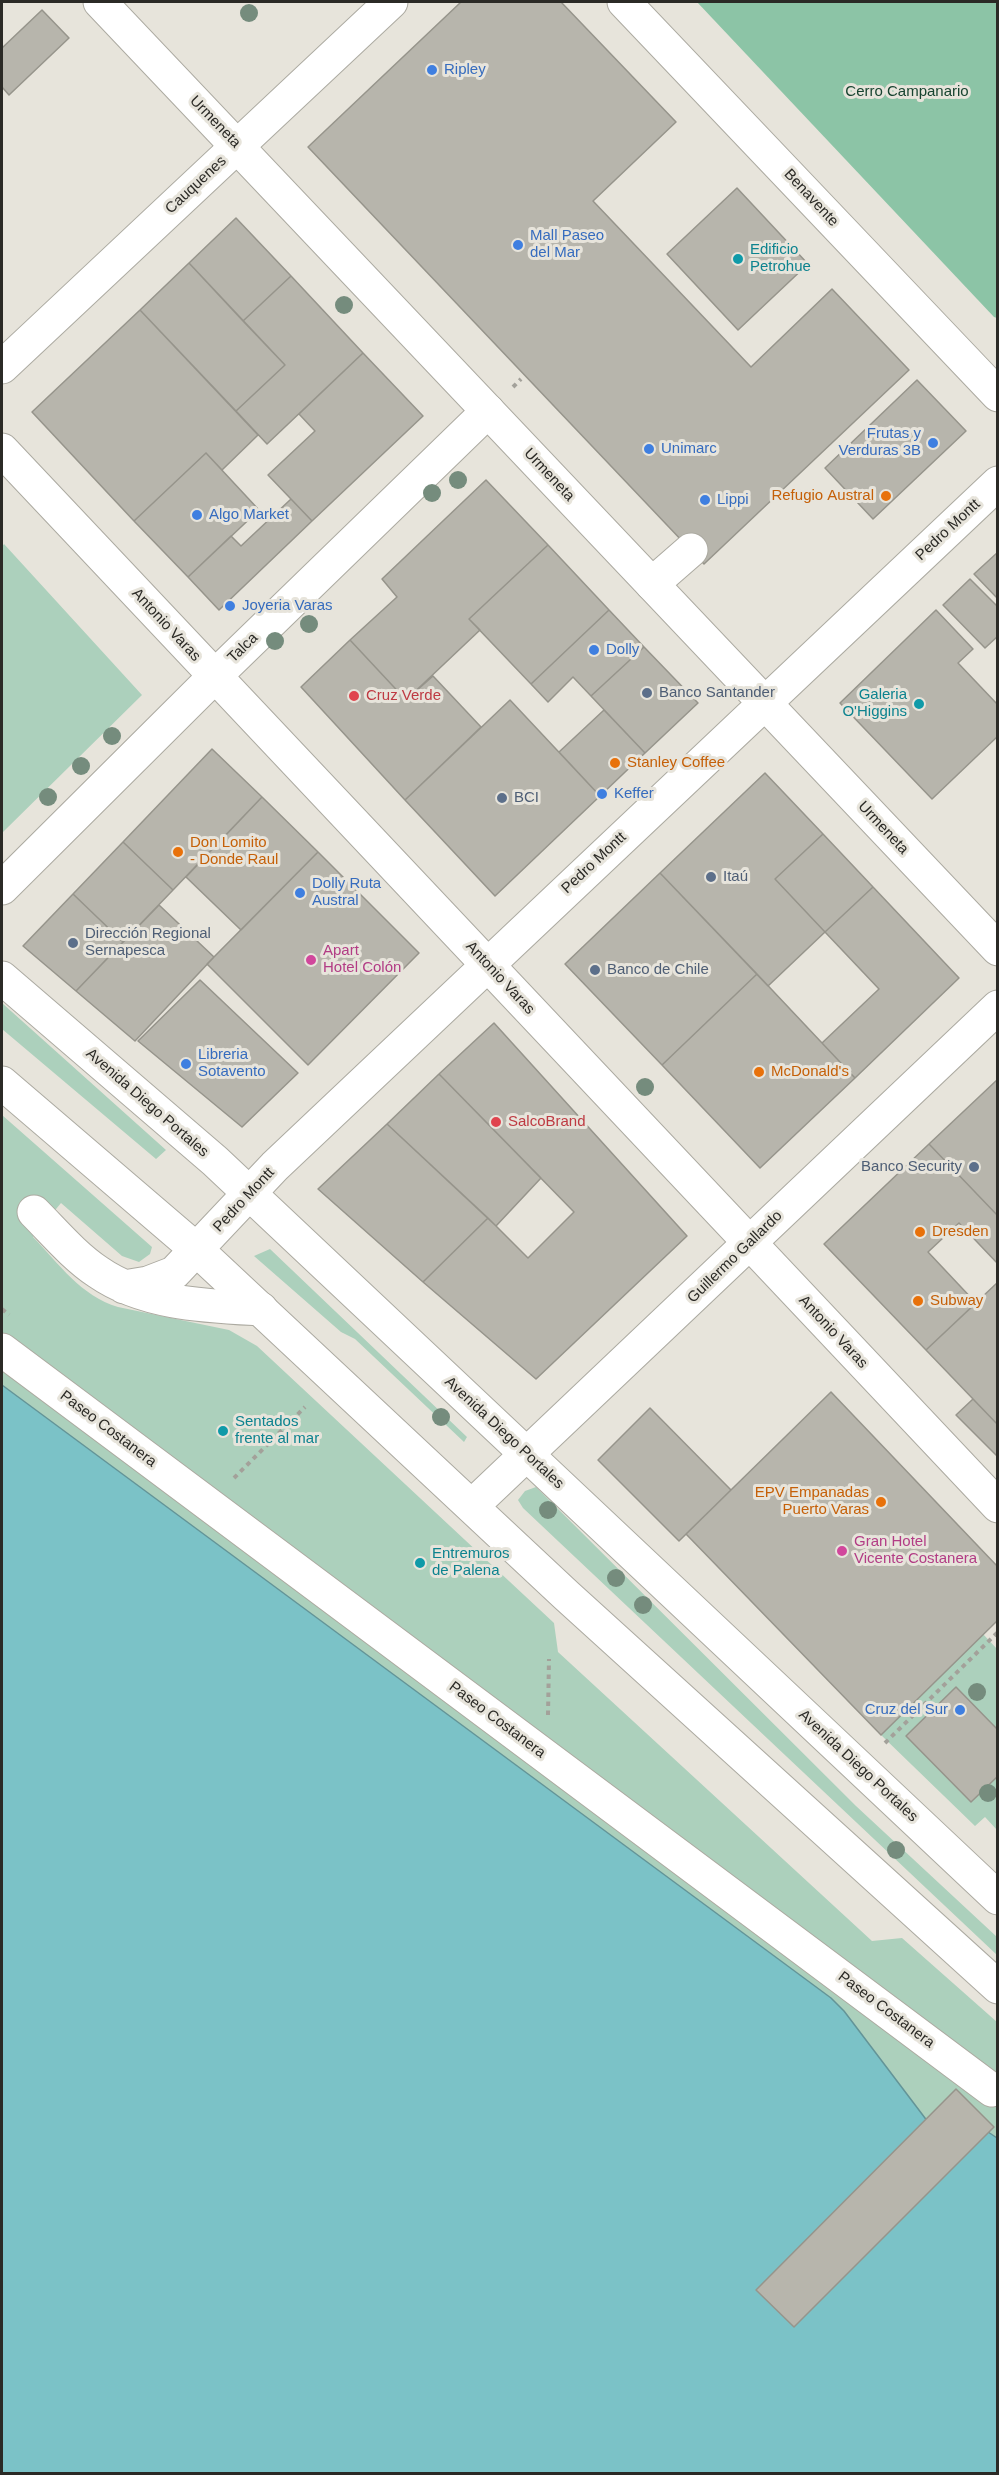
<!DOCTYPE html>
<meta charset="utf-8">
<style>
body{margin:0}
#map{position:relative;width:999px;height:2475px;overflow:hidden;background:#e7e4db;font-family:Arial,sans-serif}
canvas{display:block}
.frame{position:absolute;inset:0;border:3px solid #2b2a26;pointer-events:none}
</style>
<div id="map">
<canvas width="999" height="2475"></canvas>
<div class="frame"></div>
</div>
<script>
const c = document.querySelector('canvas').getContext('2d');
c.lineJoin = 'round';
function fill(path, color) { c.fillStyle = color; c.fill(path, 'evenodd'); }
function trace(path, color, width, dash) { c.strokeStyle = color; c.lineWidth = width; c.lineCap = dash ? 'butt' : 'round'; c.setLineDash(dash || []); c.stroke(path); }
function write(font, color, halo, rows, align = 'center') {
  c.font = font + ' Arial,sans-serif'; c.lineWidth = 6; c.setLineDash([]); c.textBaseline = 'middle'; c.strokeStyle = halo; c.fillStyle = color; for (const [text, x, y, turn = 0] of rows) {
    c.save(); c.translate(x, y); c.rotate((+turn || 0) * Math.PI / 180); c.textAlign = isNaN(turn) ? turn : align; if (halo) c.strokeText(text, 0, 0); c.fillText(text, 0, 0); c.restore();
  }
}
fill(new Path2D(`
 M4,544L142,695L2,833V547Z
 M2,1003L166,1150L156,1159L2,1029Z
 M2,1115L152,1247L150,1254L139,1262L122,1256L61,1203L33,1237C59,1264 81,1296 118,1307L229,1330L257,1346L554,1623L558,1652L872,1941L902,1938L997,2022V2138L947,2104L928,2122L844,2011L831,1998L2,1385Z
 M270,1249L467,1437L464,1442L355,1339L341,1332L254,1256Z
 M536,1487L856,1806L997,1937V1955L523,1508L518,1500L525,1491Z
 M983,1634L997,1649V1830L985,1817L975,1826L881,1735Z`), '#acd0bc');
fill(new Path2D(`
 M697,2H997V318L994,317Z`), '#8cc4a6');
const water = new Path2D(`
 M2,1385L831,1998L844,2011L928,2122L947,2104L997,2138V2473H2Z`);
fill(water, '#7bc2c7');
trace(water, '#639497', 1.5);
const building = new Path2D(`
 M461,2H561L676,122L593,201L751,367L832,289L909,370L704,564L308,147Z
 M42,10L69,38L9,95L2,87V48Z
 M737,188L808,264L738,330L667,254Z
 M236,218L291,276L243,321L189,263Z
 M189,263L285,365L236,411L140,310Z
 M291,276L363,353L267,444L236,411L285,365L243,321Z
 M140,310L258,435L222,470L206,453L134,521L32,412Z
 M363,353L423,416L312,521L268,475L315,431L299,414Z
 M917,380L966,431L873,519L825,468Z
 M206,453L259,510L188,577L134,521Z
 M486,480L548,545L469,619L480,630L406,700L350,640L397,597L382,579Z
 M291,499L312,521L219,610L188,577L231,536L241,546Z
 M548,545L609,610L531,684L469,619Z
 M998,552V599L974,574Z
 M970,579L998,607V636L985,648L943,605Z
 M609,610L644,647L591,696L573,677L548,702L531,684Z
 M936,610L973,649L958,663L998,705V736L932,799L840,703Z
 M350,640L406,700L433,676L481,727L405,800L301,687Z
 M644,647L698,703L645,753L591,696Z
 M510,700L600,796L495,896L405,800Z
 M604,710L645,753L600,796L559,752Z
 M212,749L262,797L173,890L123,842Z
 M765,773L823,834L775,879L825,932L768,986L660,873Z
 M262,797L318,852L241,930L186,877Z
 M823,834L873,887L825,932L775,879Z
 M123,842L173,890L123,942L73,894Z
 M318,852L419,953L308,1065L207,964Z
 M660,873L757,974L662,1065L565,964Z
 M873,887L959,978L855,1078L822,1043L879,989L825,932Z
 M73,894L123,942L76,991L23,946Z
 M159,905L214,957L135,1041L76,991Z
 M757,974L855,1078L760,1168L662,1065Z
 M200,980L298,1073L242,1127L138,1041Z
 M494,1023L687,1236L536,1379L423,1282L488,1218L528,1258L574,1212L439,1074Z
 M439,1074L541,1178L496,1226L387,1124Z
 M998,1079V1216L929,1144Z
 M387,1124L488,1218L423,1282L318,1189Z
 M929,1144L998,1216V1264L959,1223L928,1252L976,1303L926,1350L824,1244Z
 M998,1282V1425L926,1350Z
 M831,1392L998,1567V1620L881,1735L686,1534Z
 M973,1399L998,1425V1457L956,1415Z
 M650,1408L731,1490L679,1541L598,1460Z
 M956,1687L998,1730V1776L971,1802L906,1736Z
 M956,2089L994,2127L794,2327L756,2290Z`);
fill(building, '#b7b5ac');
trace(building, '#96948b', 1.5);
const minor = new Path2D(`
 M2,367L391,2
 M2,450L998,1506
 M652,584L691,550
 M2,888L215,676L488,411
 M34,1212C54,1232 74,1256 98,1272C144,1304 206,1306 261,1309
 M124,1287L148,1283L174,1273L275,1166L998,483
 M2,1350L992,2090`);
const major = new Path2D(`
 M100,2L998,949
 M624,2L998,395
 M472,1506L998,1007`);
const highway = new Path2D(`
 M2,978L215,1161L998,1898
 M2,1083L197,1250L566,1595L998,1987`);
trace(minor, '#acaaa1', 35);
trace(major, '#acaaa1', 35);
trace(highway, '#acaaa1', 35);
trace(new Path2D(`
 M513,387L521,379
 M2,1309L9,1315
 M234,1478L305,1407
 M548,1715L549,1659
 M885,1743L998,1632`), '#a3a19a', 4, [4.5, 4.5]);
trace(minor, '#fff', 33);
trace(major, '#fff', 33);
trace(highway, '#fff', 33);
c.fillStyle = '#758c7d';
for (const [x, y] of [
 [249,13],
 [344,305],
 [458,480],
 [432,493],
 [309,624],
 [275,641],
 [112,736],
 [81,766],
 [48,797],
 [645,1087],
 [441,1417],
 [548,1510],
 [616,1578],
 [643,1605],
 [977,1692],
 [988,1793],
 [896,1850]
]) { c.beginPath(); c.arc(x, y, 9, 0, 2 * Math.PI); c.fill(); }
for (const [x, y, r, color] of [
 [432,70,6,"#3f7fe0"],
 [518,245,6,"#3f7fe0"],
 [738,259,6,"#0f9aa8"],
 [933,443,6,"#3f7fe0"],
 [649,449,6,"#3f7fe0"],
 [886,496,6,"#e8710a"],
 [705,500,6,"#3f7fe0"],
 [197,515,6,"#3f7fe0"],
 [230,606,6,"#3f7fe0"],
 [594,650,6,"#3f7fe0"],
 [647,693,6,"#5c6f8a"],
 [354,696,6,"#e0444e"],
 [919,704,6,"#0f9aa8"],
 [615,763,6,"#e8710a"],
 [602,794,6,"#3f7fe0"],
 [502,798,6,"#5c6f8a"],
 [178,852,6,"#e8710a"],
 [711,877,6,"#5c6f8a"],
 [300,893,6,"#3f7fe0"],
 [73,943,6,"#5c6f8a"],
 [311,960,6,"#d1479c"],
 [595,970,6,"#5c6f8a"],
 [186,1064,6,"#3f7fe0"],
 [759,1072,6,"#e8710a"],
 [496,1122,6,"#e0444e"],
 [974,1167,6,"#5c6f8a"],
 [920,1232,6,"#e8710a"],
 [918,1301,6,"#e8710a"],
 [223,1431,6,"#0f9aa8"],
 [881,1502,6,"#e8710a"],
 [842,1551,6,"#d1479c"],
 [420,1563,6,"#0f9aa8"],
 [960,1710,6,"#3f7fe0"]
]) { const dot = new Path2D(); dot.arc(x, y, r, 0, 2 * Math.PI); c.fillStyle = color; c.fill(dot); trace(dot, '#e7e4db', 2); }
write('15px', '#366cbe', '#e7e4db', [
 ["Ripley",444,70],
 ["Mall Paseo",530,236],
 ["del Mar",530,253],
 ["Frutas y",921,434,"right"],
 ["Verduras 3B",921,451,"right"],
 ["Unimarc",661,449],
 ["Lippi",717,500],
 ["Algo Market",209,515],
 ["Joyeria Varas",242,606],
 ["Dolly",606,650],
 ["Keffer",614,794],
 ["Dolly Ruta",312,884],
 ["Austral",312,901],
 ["Libreria",198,1055],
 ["Sotavento",198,1072],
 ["Cruz del Sur",948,1710,"right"]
], 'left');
write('15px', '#174430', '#e7e4db', [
 ["Cerro Campanario",907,92]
]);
write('15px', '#2b2a26', '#e7e4db', [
 ["Urmeneta",215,122,46],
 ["Cauquenes",196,185,-43],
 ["Benavente",811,198,47],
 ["Urmeneta",549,475,47],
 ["Pedro Montt",948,530,-43],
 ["Antonio Varas",166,625,47],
 ["Talca",243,648,-44],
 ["Urmeneta",883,828,47],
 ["Pedro Montt",594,863,-43],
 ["Antonio Varas",500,978,47],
 ["Avenida Diego Portales",147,1103,41],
 ["Pedro Montt",244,1200,-47],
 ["Guillermo Gallardo",735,1257,-44],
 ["Antonio Varas",833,1332,47],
 ["Paseo Costanera",108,1429,37],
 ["Avenida Diego Portales",504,1433,43],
 ["Paseo Costanera",497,1720,37],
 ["Avenida Diego Portales",858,1766,43],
 ["Paseo Costanera",886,2010,37]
]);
write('15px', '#0d838f', '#e7e4db', [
 ["Edificio",750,250],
 ["Petrohue",750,267],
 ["Galeria",907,695,"right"],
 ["O'Higgins",907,712,"right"],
 ["Sentados",235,1422],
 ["frente al mar",235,1439],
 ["Entremuros",432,1554],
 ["de Palena",432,1571]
], 'left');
write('15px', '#c56008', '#e7e4db', [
 ["Refugio Austral",874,496,"right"],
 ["Stanley Coffee",627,763],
 ["Don Lomito",190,843],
 ["- Donde Raul",190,860],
 ["McDonald's",771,1072],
 ["Dresden",932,1232],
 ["Subway",930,1301],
 ["EPV Empanadas",869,1493,"right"],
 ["Puerto Varas",869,1510,"right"]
], 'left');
write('15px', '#4e5e75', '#e7e4db', [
 ["Banco Santander",659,693],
 ["BCI",514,798],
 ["Itaú",723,877],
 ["Dirección Regional",85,934],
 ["Sernapesca",85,951],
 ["Banco de Chile",607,970],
 ["Banco Security",962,1167,"right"]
], 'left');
write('15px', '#be3a42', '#e7e4db', [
 ["Cruz Verde",366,696],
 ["SalcoBrand",508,1122]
], 'left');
write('15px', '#b23c85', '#e7e4db', [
 ["Apart",323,951],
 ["Hotel Colón",323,968],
 ["Gran Hotel",854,1542],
 ["Vicente Costanera",854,1559]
], 'left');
</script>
